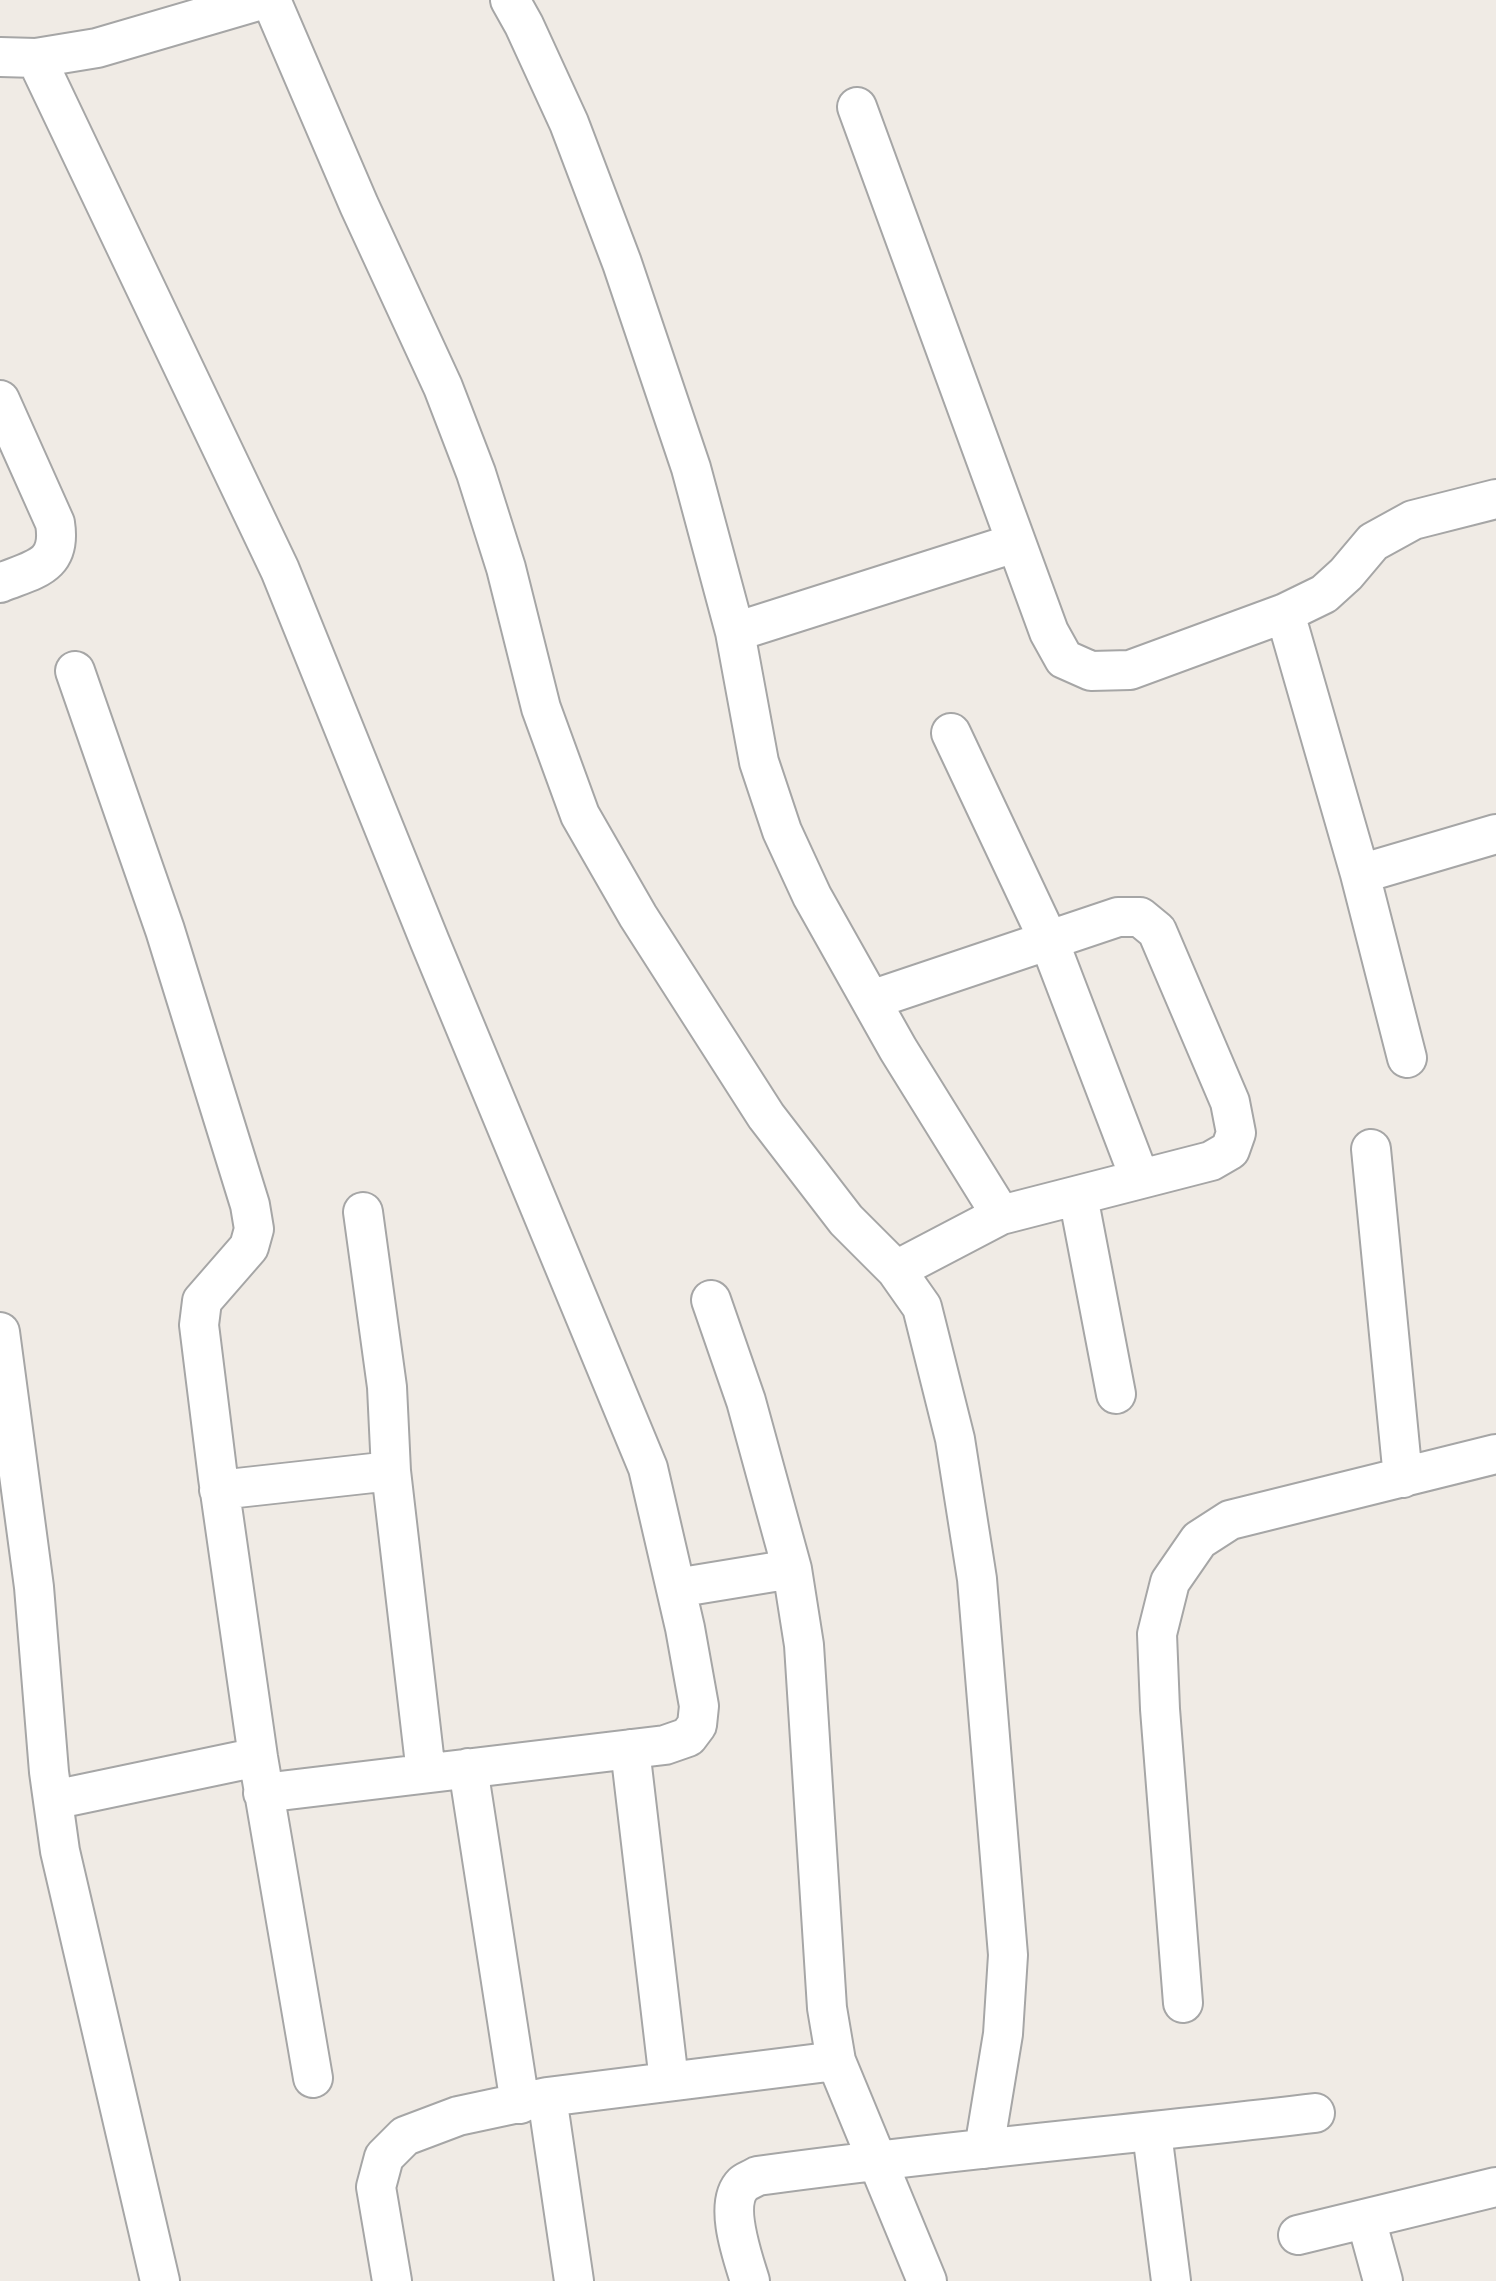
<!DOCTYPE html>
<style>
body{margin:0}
canvas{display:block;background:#f0ebe5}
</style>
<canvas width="1496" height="2281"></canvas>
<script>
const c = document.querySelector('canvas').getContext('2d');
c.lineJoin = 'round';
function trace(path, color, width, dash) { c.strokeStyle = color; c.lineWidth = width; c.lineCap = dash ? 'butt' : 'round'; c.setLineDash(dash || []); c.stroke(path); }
const street = new Path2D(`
 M271,0L359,205L443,387L476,473L506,568L541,708L580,815L638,916L766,1116L846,1220L896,1270L922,1307L955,1439L977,1579L1008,1955L1003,2034L984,2149
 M510,0L524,25L569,123L622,263L691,468L735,632L759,762L782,831L812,896L898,1049L1001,1215
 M0,57L36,58L97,48L261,0
 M36,58L280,570L430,942L648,1468L685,1628L699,1706L697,1725L688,1737L665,1745L263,1793
 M857,107L1049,632L1064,659L1091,671L1130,670L1285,613L1324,594L1346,574L1373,542L1413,520L1496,499
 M0,400L55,523C62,567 34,569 0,583
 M1285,613L1360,874L1407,1058
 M735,632L1015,543
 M75,671L165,930L250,1205L254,1229L249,1247L202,1301L199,1325L218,1478L258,1757L313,2078
 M951,733L1049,941L1140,1179
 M1360,874L1496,834
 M871,1000L1118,917H1140L1157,931L1230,1102L1236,1133L1230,1150L1211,1161L1001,1215L896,1270
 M1371,1149L1403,1478
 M1078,1196L1116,1394
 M363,1212L387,1387L391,1471L426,1773
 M711,1300L746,1401L792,1569L804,1645L827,2008L836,2061L927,2281
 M0,1332L34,1587L49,1772L60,1851L160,2281
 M219,1490L391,1471
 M676,1588L792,1569
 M630,1749L669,2081
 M468,1768L520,2104
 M53,1800L258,1757
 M1183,2003L1160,1709L1157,1634L1170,1582L1199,1540L1230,1520L1496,1454
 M547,2097L574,2281
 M1152,2133L1171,2281
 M1366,2219L1383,2281
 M1298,2235L1496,2187
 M392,2281L376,2187L384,2157L405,2136L458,2116L547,2097L836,2061
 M750,2281C743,2258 723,2204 743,2184C746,2181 753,2179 757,2176C943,2150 1129,2135 1315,2113`);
trace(street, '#a6a6a6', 42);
trace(street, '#fff', 38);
</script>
